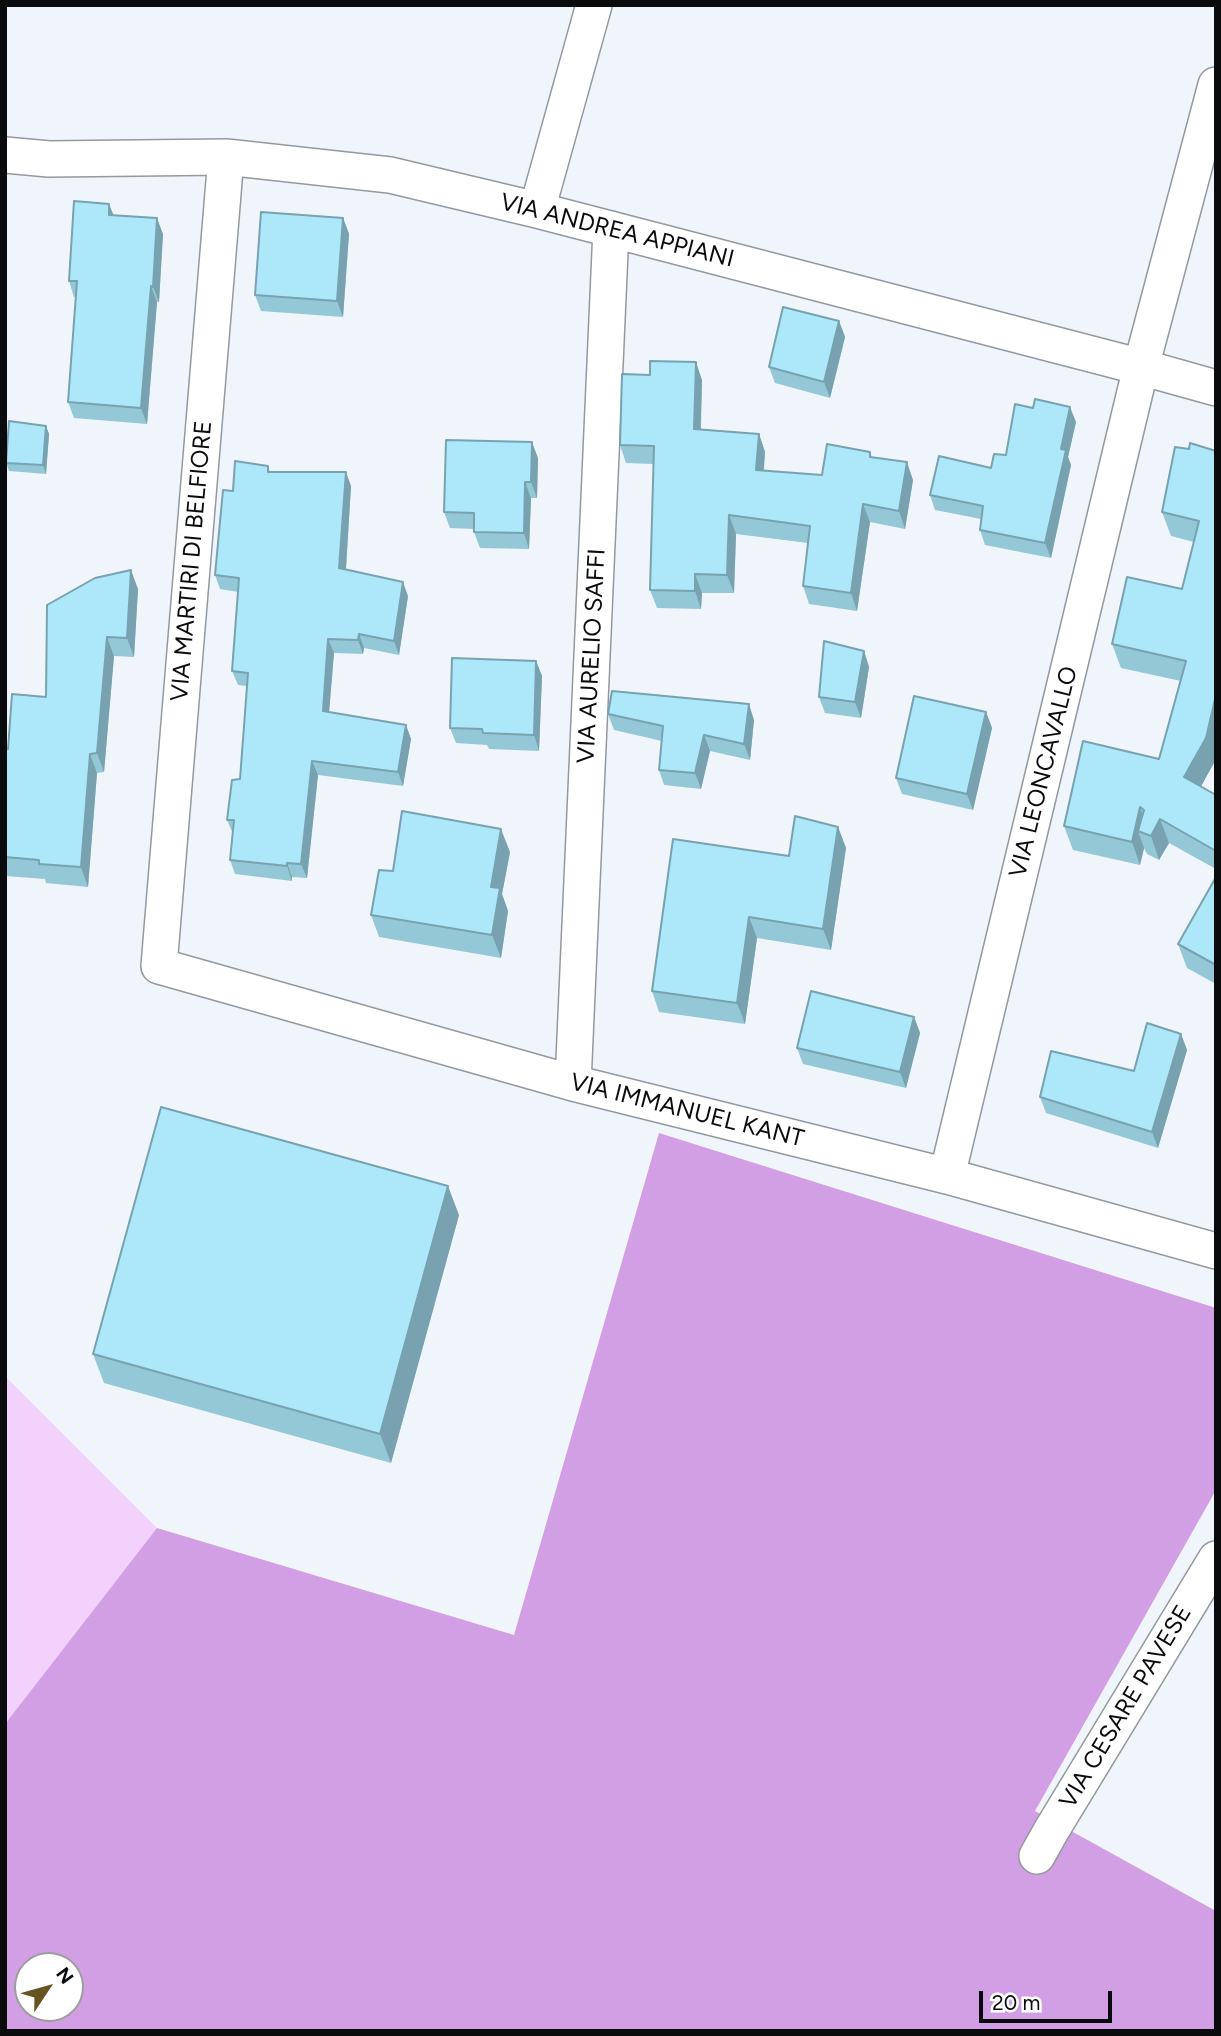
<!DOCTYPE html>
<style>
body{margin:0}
#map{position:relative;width:1221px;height:2036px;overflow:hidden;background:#f0f5fc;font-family:Figtree,sans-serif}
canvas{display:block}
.frame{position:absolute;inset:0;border:7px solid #0a0b0d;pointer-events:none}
.north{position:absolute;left:14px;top:1952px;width:70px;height:70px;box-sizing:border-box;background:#fff;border:2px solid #9d9d9e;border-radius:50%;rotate:54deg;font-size:19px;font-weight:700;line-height:28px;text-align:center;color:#0a0b0d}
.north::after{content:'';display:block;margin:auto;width:24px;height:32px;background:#665321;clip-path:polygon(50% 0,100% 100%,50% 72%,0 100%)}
.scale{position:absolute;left:979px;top:1991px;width:133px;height:32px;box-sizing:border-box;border:4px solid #0a0b0d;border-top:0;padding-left:9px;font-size:21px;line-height:24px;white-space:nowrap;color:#0a0b0d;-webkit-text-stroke:5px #fff;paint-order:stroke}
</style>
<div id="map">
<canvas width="1221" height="2036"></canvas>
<div class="frame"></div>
<div class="north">N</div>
<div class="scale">20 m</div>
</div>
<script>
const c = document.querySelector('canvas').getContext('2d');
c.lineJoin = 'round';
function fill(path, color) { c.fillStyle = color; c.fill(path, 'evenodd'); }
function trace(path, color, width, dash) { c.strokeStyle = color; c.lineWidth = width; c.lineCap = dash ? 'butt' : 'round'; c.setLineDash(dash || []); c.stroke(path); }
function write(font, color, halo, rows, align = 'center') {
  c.font = font + ' Figtree,sans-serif'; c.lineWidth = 7; c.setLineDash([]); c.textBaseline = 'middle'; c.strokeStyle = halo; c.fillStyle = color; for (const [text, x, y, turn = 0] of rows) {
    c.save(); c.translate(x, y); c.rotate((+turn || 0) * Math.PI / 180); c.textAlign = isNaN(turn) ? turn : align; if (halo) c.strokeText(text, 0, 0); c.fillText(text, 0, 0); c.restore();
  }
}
fill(new Path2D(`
 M5,1376L157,1528L5,1724Z`), '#f2d1fd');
fill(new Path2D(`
 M659,1133L1216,1308V1490L1035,1811L1216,1911V2031H5V1724L157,1528L514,1635ZM28,1966H70V2008H28Z`), '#d29fe4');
const street = new Path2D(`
 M5,155L49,159L226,157L390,175L537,210L1141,367L1216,388
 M226,157L159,966L573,1083L947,1176L1216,1251
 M537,210L594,5
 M573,1083L611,229
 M947,1176L1141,367L1216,85
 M1037,1856L1051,1831L1216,1559`);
trace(street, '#94999f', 38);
trace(street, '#fff', 35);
fill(new Path2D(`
 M109,204L114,216L163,234L159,302H157L147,424L74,418L68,402L76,297H74L69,281Z
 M343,218L349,234L343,317L261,311L255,295Z
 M839,321L845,337L830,398L775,383L769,367Z
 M702,380L701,429L759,434L765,452L764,471L822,475L870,452L872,457L913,480L905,529L870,522L857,611L809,604L803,586L808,543L736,534L734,593H702L701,609L657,608L650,590L654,464L626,463L620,445Z
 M1076,422L1068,457L1071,465L1051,558L985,545L980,530L981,519L935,510L930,495L991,468L1006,455Z
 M46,426L49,434L46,474L9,471L6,463Z
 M1189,449L1216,451L1215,761L1201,786L1216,795V869L1169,843L1159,860L1147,854L1144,848L1140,865L1073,850L1064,826L1159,759L1181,681L1121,668L1112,644L1182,589L1194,542L1171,536L1162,512Z
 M538,458L537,498H531L529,549L480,548L474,532V529L450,528L444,512Z
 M268,466L270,472L351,486L346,570L408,596L399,655L364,648L363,654L334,653L329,712L406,725L411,739L403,786L318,775L307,878L292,877V881L235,874L230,860L233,834L227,820L240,779L247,686L238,685L232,671L238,592L220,589L215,575L233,491Z
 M138,589L134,657L114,656L104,772L97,773L88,887L46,883L45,879L5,876V749H8L46,697Z
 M864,651L869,667L861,718L825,713L819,697Z
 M536,661L542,676L539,751L489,749L487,745L456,743L450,728Z
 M986,712L992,728L973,810L902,794L896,778Z
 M608,714L754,720L750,760L710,751L701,789L664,785L659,770L662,741L614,730Z
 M838,827L846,848L831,950L757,938L745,1024L659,1012L652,991L789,856Z
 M510,852L502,894L508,911L501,958L379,937L371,915L393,871Z
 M1216,877V984L1187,968L1178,944Z
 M914,1017L920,1033L906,1088L803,1064L797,1048Z
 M1181,1034L1187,1050L1158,1148L1046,1113L1040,1097L1134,1071Z
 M459,1215L391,1463L104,1383L93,1354Z`), '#94c8d7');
fill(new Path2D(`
 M109,204L115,220L109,215Z
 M157,218L163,234L159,302L153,287Z
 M343,218L349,234L343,317L337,301Z
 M151,286L157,302L147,424L141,408Z
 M839,321L845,337L830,398L824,382Z
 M696,362L702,380L700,447L694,429Z
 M1070,407L1076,422L1068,457L1071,465L1051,558L1045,543L1061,449Z
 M46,426L49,434L46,474L43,465Z
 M759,434L765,452L762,488L756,470Z
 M532,442L538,458L537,498L531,482Z
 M907,462L913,480L905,529L899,511Z
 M346,472L351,486L345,583L339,568Z
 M525,482L531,498L529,549L524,533Z
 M863,504L870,522L857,611L851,593Z
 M729,515L736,534L734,593L727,575Z
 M131,570L138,589L134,657L127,638Z
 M695,574L702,593L701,609L695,591Z
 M403,582L408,596L399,655L394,641Z
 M359,634L364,648L363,654L358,640Z
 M107,637L114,656L104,772L97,753Z
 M328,639L334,653L328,725L323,711Z
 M864,651L869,667L861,718L855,702Z
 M536,661L542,676L539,751L534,735Z
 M1216,695V758L1215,761L1193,801L1184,777Z
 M749,704L754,720L750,760L744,744Z
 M986,712L992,728L973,810L967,794Z
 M406,725L411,739L403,786L398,772Z
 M704,735L710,751L701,789L695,773Z
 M90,754L97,773L88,887L81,867Z
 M312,761L318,775L307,878L301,864Z
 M1140,807L1148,831H1138L1144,848L1140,865L1132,842Z
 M1160,819L1169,843L1159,860L1151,836Z
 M838,827L846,848L831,950L823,929Z
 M501,829L510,852L502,894L508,911L501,958L492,935L491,887Z
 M287,863L292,877V881L287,866Z
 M749,917L757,938L745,1024L737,1003Z
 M914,1017L920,1033L906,1088L900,1072Z
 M1181,1034L1187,1050L1158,1148L1152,1132Z
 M448,1186L459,1215L391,1463L380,1434Z`), '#78a2af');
const building = new Path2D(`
 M74,201L109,204V215L157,218L153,287L151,286L141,408L68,402L77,281H69Z
 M261,212L343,218L337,301L255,295Z
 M783,307L839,321L824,382L769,367Z
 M650,361L696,362L694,429L759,434L756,470L822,475L827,444L870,452V457L907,462L899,511L863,504L851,593L803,586L810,526L729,515L727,575L695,574V591L650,590L654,446L620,445L622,374L650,375Z
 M1035,399L1070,407L1061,449L1066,450L1045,543L980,530L983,506L930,495L939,456L991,468L994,454L1006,455L1015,404L1033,408Z
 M9,421L46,426L43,465L6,463Z
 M446,440L532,442L531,482H525L524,533L474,532V513L444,512Z
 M1190,443L1216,451V695L1206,738L1184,777L1216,795V851L1160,819L1151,836L1138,831L1144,810L1140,807L1132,842L1064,826L1083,741L1159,759L1186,661L1112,644L1127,577L1182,589L1199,521L1162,512L1175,447L1189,449Z
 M235,461L268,466V472H346L339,568L403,582L394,641L359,634L358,640L328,639L323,711L406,725L398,772L312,761L301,864L287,863V866L230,860L234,820H227L232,780L240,779L248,673L232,671L239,578L215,575L223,490L233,491Z
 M131,570L127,638L107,637L97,753L90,754L81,867L39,864V860L5,857V749H8L12,694L46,697L47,605L95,578Z
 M824,641L864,651L855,702L819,697Z
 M452,658L536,661L534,735L483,733L482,729L450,728Z
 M612,691L749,704L744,744L704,735L695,773L659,770L663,726L608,714Z
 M914,696L986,712L967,794L896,778Z
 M402,811L501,829L491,887L500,888L492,935L371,915L379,870L393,871Z
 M795,816L838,827L823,929L749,917L737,1003L652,991L673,839L789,856Z
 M1216,877V965L1178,944Z
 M811,991L914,1017L900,1072L797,1048Z
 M1147,1023L1181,1034L1152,1132L1040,1097L1051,1051L1134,1071Z
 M161,1107L448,1186L380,1434L93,1354Z`);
fill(building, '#ace8fa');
trace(building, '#78a2af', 2);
write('24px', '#0a0b0d', '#fff', [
 ["VIA ANDREA APPIANI",617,231,14],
 ["VIA MARTIRI DI BELFIORE",192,561,-85],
 ["VIA AURELIO SAFFI",592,656,-87],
 ["VIA LEONCAVALLO",1044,772,-76],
 ["VIA IMMANUEL KANT",687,1111,14],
 ["VIA CESARE PAVESE",1126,1707,-59]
]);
</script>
